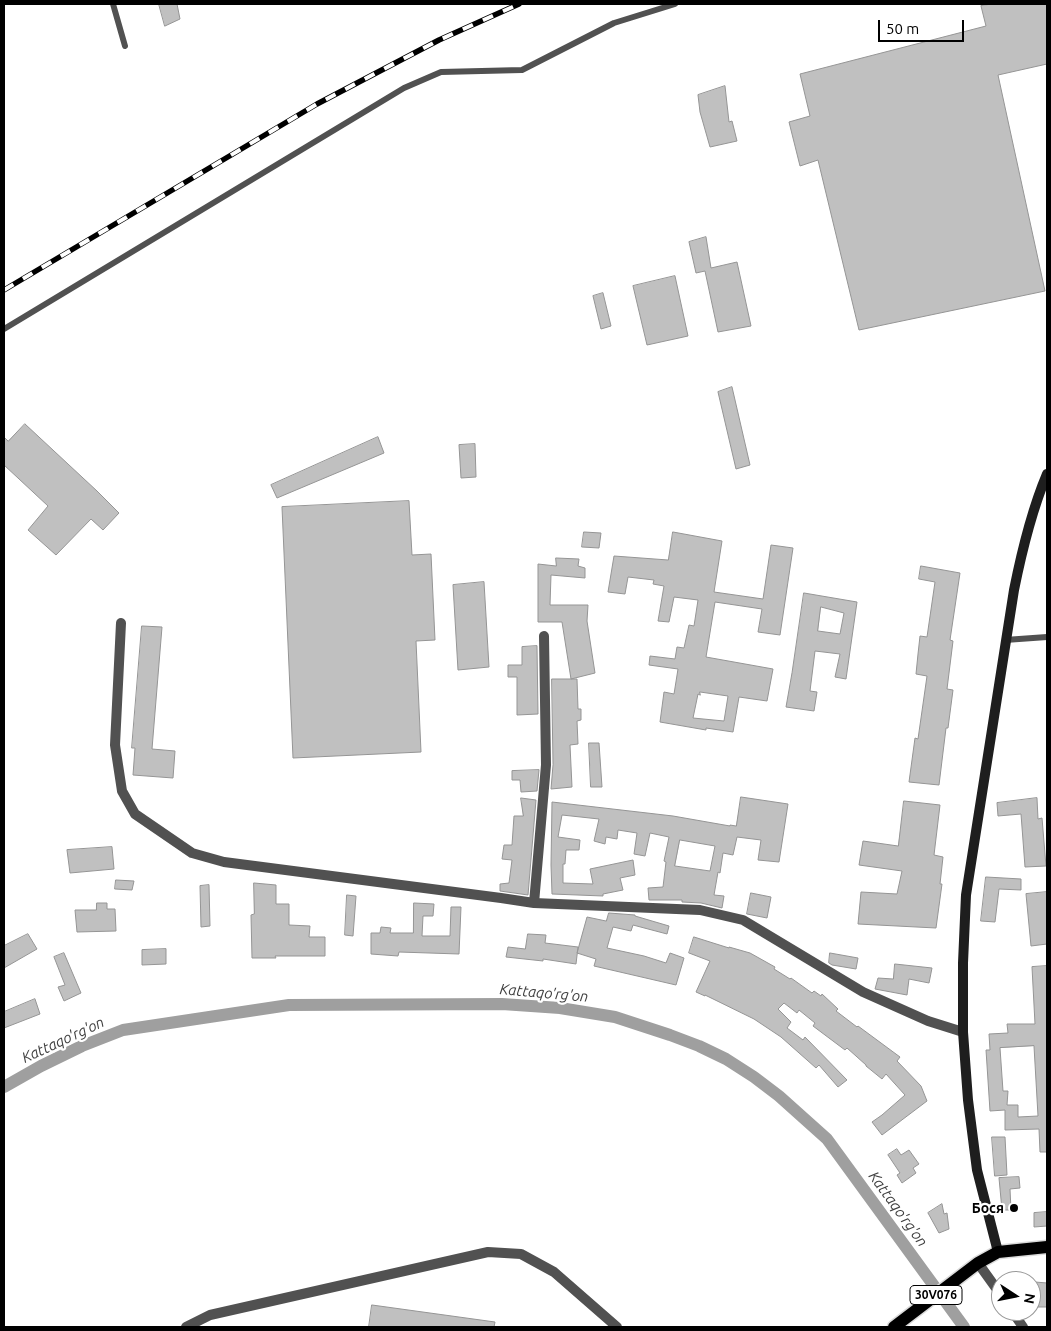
<!DOCTYPE html>
<meta charset="utf-8">
<style>
body{margin:0}
#map{position:relative;width:1051px;height:1331px;overflow:hidden;background:#fff;font-family:Ubuntu,sans-serif}
canvas{display:block}
.frame{position:absolute;inset:0;border:5px solid #000;pointer-events:none}
.north{position:absolute;left:991px;top:1271px;width:50px;height:50px;box-sizing:border-box;background:#fff;border:1px solid #999;border-radius:50%;rotate:101deg;font-size:14px;font-weight:700;line-height:20px;text-align:center;color:#000}
.north::after{content:'';display:block;margin:auto;width:18px;height:22px;background:#000;clip-path:polygon(50% 0,100% 100%,50% 72%,0 100%)}
.scale{position:absolute;left:878px;top:20px;width:86px;height:22px;box-sizing:border-box;border:2px solid #000;border-top:0;padding-left:6px;font-size:15px;line-height:18px;white-space:nowrap;color:#000;-webkit-text-stroke:4px #fff;paint-order:stroke}
</style>
<div id="map">
<canvas width="1051" height="1331"></canvas>
<div class="frame"></div>
<div class="north">N</div>
<div class="scale">50 m</div>
</div>
<script>
const c = document.querySelector('canvas').getContext('2d');
c.lineJoin = 'round';
function trace(path, color, width, dash) { c.strokeStyle = color; c.lineWidth = width; c.lineCap = dash ? 'butt' : 'round'; c.setLineDash(dash || []); c.stroke(path); }
function fill(path, color) { c.fillStyle = color; c.fill(path, 'evenodd'); }
function write(font, color, halo, rows, align = 'center') {
  c.font = font + ' Ubuntu,sans-serif'; c.lineWidth = 4.5; c.setLineDash([]); c.textBaseline = 'middle'; c.strokeStyle = halo; c.fillStyle = color; for (const [text, x, y, turn = 0] of rows) {
    c.save(); c.translate(x, y); c.rotate((+turn || 0) * Math.PI / 180); c.textAlign = isNaN(turn) ? turn : align; if (halo) c.strokeText(text, 0, 0); c.fillText(text, 0, 0); c.restore();
  }
}
trace(new Path2D(`
 M4,1087L41,1066L82,1046L123,1030L289,1005L502,1004L560,1008L615,1017L670,1035L699,1046L726,1059L754,1077L779,1096L827,1139L964,1327`), '#9f9f9f', 12);
const building = new Path2D(`
 M159,4H177L180,19L165,26Z
 M992,4H1047V64L998,75L1045,291L859,330L818,160L800,166L789,122L810,116L800,74L986,26L981,6Z
 M725,86L729,122L732,121L737,141L710,147L700,112L698,95Z
 M706,237L711,268L737,262L751,326L718,332L705,271L696,273L689,242Z
 M675,276L688,336L647,345L633,286Z
 M603,293L611,326L601,329L593,296Z
 M732,387L750,465L736,469L718,392Z
 M25,424L97,491L119,513L103,530L91,519L56,555L28,530L48,506L4,465V437L8,441Z
 M378,437L384,453L277,498L271,485Z
 M475,444L476,477L461,478L459,445Z
 M409,501L412,555L431,554L435,640L416,641L421,752L293,758L282,507Z
 M584,532L601,533L599,548L582,547Z
 M673,532L722,541L714,592L763,599L771,545L793,548L780,635L758,632L762,609L715,602L706,657L773,669L767,701L739,697L733,732L706,728V730L660,722L664,692L674,694L678,669L649,665L650,656L675,659L677,647L684,648L689,625L694,626L698,600L674,597L669,622L658,621L664,586L653,584L654,580L628,577L625,594L608,592L614,556L668,560ZM700,692L728,696L724,721L693,718L698,694L700,695Z
 M556,558L579,559L578,566L585,568V578L551,575L550,605H588L587,621L595,673L571,679L562,622H538V564L556,566Z
 M921,566L960,573L950,640L953,641L947,689L953,690L948,728H946L939,785L909,782L915,738L918,739L927,676L916,674L918,654L920,636L927,637L935,582L919,579Z
 M484,582L489,667L458,670L453,585Z
 M804,593L857,602L846,679L835,677L840,654L815,651L810,691L817,692L814,711L786,707L792,673ZM821,607L844,613L840,634L818,631Z
 M142,626L162,627L152,749L175,751L173,778L133,775L135,748H132Z
 M537,646L538,714L517,715V677H508V665H522V647Z
 M552,679H577L578,709H581V720L577,721L578,744L570,745L572,787L551,789L553,765Z
 M589,743H599L602,787H591Z
 M539,770L537,791L521,792L520,780H512V771Z
 M741,797L788,804L779,862L758,860L761,840L737,837L733,855L723,853L720,873L718,872L714,895L724,896L722,908L701,903L682,902V900H649L648,888L663,887L666,862L664,861L669,837L650,833L645,856L634,854L637,833L618,830L617,839L606,837L605,844L594,841L599,819L562,815L558,837L580,840L579,850H566L565,864H563V883L593,884L590,869L633,860L635,875L620,878L623,890L603,894V896L552,894L551,865L552,802L673,816L730,826V825L736,826ZM680,840L715,846L710,871L675,866Z
 M521,798L536,800L528,895L500,891V884L509,883L512,860L502,859L504,845H512L514,816H523Z
 M1037,798L1038,819L1042,818L1046,866L1025,867L1021,814L998,816L997,803Z
 M904,801L940,805L934,855L943,857L940,884H942L936,928L858,924L861,892L897,894L902,871L859,865L863,841L898,846Z
 M112,847L114,869L70,873L67,850Z
 M986,877L1021,879V890L999,889L995,922L981,921Z
 M116,880L134,881L132,890L115,889Z
 M254,883L276,885V904H289V925L310,926L309,937H325V956H275L276,958H252L251,915L254,914Z
 M209,885L210,926L201,927L200,886Z
 M1047,892V944L1031,946L1026,894Z
 M751,893L771,897L767,918L747,914Z
 M347,895L356,896L353,936L345,935Z
 M97,903H107V909H115L116,931L77,932L75,910H96Z
 M414,903L434,904L433,916H423L422,936H450L451,907H461L459,954L399,952L398,956L371,954V933H380L381,927L391,928L390,933H413Z
 M609,913L635,915V916L669,926L667,934L633,925L631,931L613,927L607,948L644,956L666,963L670,953L684,958L676,985L594,966L596,959L577,953L587,917L606,921Z
 M28,934L37,949L4,968V946Z
 M528,934L546,935L545,943L578,947L576,964L543,959V961L506,957L508,947L525,949Z
 M694,937L729,948V947L750,953L775,967L774,969L790,979L791,978L812,993L814,991L821,996L822,994L838,1009L836,1011L857,1027L858,1026L900,1057L897,1061L921,1086L927,1101L882,1135L872,1122L882,1115L905,1095L886,1074L882,1079L866,1066V1065L847,1048L845,1050L813,1026L815,1023L799,1010L797,1013L784,1003L778,1009L791,1022L787,1028L803,1040L805,1037L847,1080L838,1087L819,1065L816,1068L781,1037L754,1019L705,995V996L696,992L710,961L689,953Z
 M166,949V964L142,965V950Z
 M64,953L81,993L64,1001L58,987L65,985L54,957Z
 M830,953L858,958L856,969L832,965L829,963Z
 M895,964L932,968L929,983L909,979L907,995L875,989L878,978L893,979Z
 M1047,966V1152H1040L1039,1129L1005,1130V1110L990,1111L986,1050H990L989,1034L1008,1033L1007,1024H1035L1032,967ZM1034,1046L1038,1116L1018,1117V1105H1007L1008,1091H1003L1000,1048Z
 M35,999L40,1014L4,1028V1012Z
 M992,1137H1005L1007,1175L995,1176Z
 M897,1149L901,1155L909,1150L919,1164L913,1168L916,1173L902,1183L897,1175L900,1173L888,1155Z
 M1019,1177L1020,1188L1010,1189L1011,1210H1002L999,1178Z
 M942,1204L944,1214L947,1213L949,1229L939,1233L928,1213Z
 M1047,1212V1226L1034,1227V1213Z
 M1035,1282L1047,1283V1307H1035Z
 M372,1305L495,1322L494,1327H369Z`);
fill(building, '#c0c0c0');
trace(building, '#959595', 1);
const primary = new Path2D(`
 M894,1327L978,1263L998,1252L1047,1247`);
trace(primary, '#dbdbdb', 15);
trace(new Path2D(`
 M113,4L125,46
 M4,329L404,88L441,72L522,70L614,23L675,4
 M1005,640L1047,637`), '#515151', 6);
trace(new Path2D(`
 M121,623L115,745L122,791L135,814L192,853L224,862L501,898L534,903L700,910L743,920L863,992L928,1021L963,1032
 M534,903L546,765L544,636
 M978,1263L1001,1295
 M1012,1311L1023,1327`), '#515151', 10);
trace(new Path2D(`
 M186,1327L210,1315L488,1252L521,1254L554,1272L617,1327`), '#515151', 10);
trace(new Path2D(`
 M998,1252L977,1170L968,1100L963,1032V963L966,895L1014,590C1022,550 1031,512 1047,474`), '#1e1e1e', 10);
trace(primary, '#000', 12);
const rail = new Path2D(`
 M4,290L317,104L439,40L519,4`);
trace(rail, '#000', 5.5);
trace(rail, '#fff', 4, [11]);
for (const [x, y, r, color] of [
 [1014,1208,5,"#000"]
]) { const dot = new Path2D(); dot.arc(x, y, r, 0, 2 * Math.PI); c.fillStyle = color; c.fill(dot); trace(dot, '#fff', 2); }
for (const [x, y, w] of [
 [936,1295,52]
]) { const box = new Path2D(); box.roundRect(x - w / 2, y - 9.5, w, 19, 4); c.fillStyle = '#fff'; c.fill(box); trace(box, '#000', 1); }
write('bold 12px', '#000', null, [
 ["30V076",936,1295]
]);
write('bold 14px', '#000', '#fff', [
 ["Бося",1004,1208]
], 'right');
write('italic 15px', '#404040', '#fff', [
 ["Kattaqo'rg'on",544,993,5],
 ["Kattaqo'rg'on",63,1040,-25],
 ["Kattaqo'rg'on",898,1209,54]
]);
</script>
